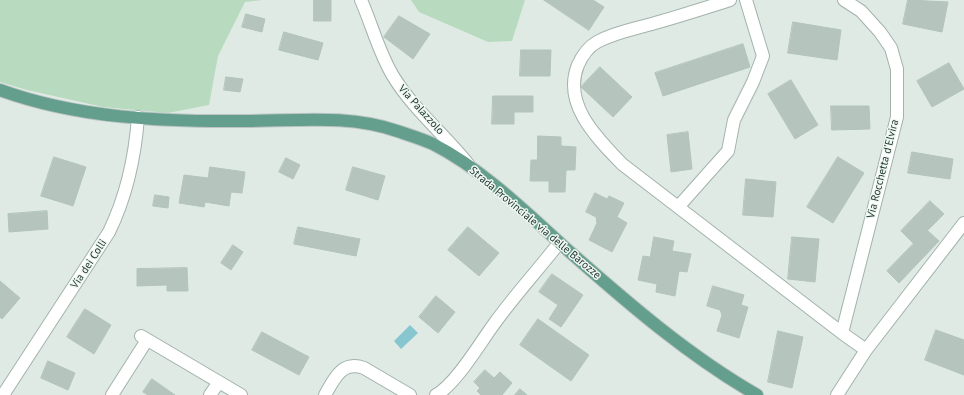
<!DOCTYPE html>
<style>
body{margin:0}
canvas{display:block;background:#dfeae5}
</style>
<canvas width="964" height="395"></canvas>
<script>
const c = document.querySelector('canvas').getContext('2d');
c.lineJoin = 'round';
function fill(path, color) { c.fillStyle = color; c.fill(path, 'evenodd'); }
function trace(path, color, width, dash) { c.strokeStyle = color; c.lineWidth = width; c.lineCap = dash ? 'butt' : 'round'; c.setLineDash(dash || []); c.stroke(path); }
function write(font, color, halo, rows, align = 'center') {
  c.font = font + ' "PT Sans",sans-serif'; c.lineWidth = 3; c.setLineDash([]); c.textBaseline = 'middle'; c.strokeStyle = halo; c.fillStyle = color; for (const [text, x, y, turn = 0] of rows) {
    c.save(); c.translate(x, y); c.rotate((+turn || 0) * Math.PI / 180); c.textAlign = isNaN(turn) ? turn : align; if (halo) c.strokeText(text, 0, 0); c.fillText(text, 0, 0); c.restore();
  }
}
fill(new Path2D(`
 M0,0H263L245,2L218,56L209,105L168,113L103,107L27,90L0,82Z
 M411,0H525L512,41L488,42L419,12Z`), '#b8dbc0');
fill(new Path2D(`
 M410,325L418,333L401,349L394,341Z`), '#87c6cf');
const building = new Path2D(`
 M314,0H331V21H314Z
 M544,0H593L604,7L589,30Z
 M908,0L948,2L942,32L903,24Z
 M246,14L265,19L262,32L242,27Z
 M399,16L430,34L413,59L384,37Z
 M793,22L841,30L837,60L788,53Z
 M284,32L323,43L318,60L279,50Z
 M743,44L750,67L663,96L655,73Z
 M521,50H551L550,76H520Z
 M949,63L964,89L932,107L917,81Z
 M600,67L632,97L613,117L581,87Z
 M226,77L243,79L240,92L224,90Z
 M791,80L818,125L795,139L768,94Z
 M493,96H533V112H514V124H492Z
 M831,106H869L870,129L832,130Z
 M688,132L692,169L671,172L667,135Z
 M538,136L561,137V146L576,147L575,170H566L565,192H549V181H530L531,160H537Z
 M912,152L953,159L950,179L908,173Z
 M54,157L86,167L73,206L41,196Z
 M838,157L864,173L833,223L807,207Z
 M286,158L300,165L293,179L279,172Z
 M210,167L245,172L242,193L231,192L229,206L205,202L204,207L179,203L184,175L208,178Z
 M353,167L385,176L378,200L346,190Z
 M746,179L776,182L773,217L743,215Z
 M595,193L607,199L609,196L624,203L617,217L627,223L612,252L589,240L597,223L596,217L586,212Z
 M155,195L169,197L168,208L153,206Z
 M930,201L944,214L914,244L901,231Z
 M47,211L48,229L9,232L8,214Z
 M298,227L360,239L356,256L294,244Z
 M468,227L499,253L479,276L448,250Z
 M927,230L939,241L899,283L887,271Z
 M654,237L674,241L672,251L691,254L687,272L679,271L675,296L656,292L657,284L638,280L643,256L650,257Z
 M792,237L819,239L815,282L788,279Z
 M233,245L243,252L231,270L221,263Z
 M187,268L188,291H167V285L137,286V269Z
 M552,274L583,295L561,327L549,319L558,305L539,292Z
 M0,281L20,298L2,319L0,317Z
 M713,286L744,295L741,305L748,307L739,338L717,331L722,315L720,310L707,306Z
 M436,296L455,312L438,333L419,317Z
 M85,309L111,325L94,354L67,337Z
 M538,319L589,355L571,381L520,345Z
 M936,330L964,340V375L925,360Z
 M778,331L803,337L792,388L768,382Z
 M262,332L309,357L299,375L252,350Z
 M48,361L75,373L68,390L41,378Z
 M485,370L494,378L500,372L512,383L502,395H481L477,391L480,388L474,382Z
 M152,379L175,395H148L143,392Z
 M520,389L527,395H515Z`);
fill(building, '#b5c5be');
trace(building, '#b2c4bc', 1);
const minor = new Path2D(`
 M361,0C372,25 379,53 393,76C413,109 444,134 468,164
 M730,0C705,8 680,16 655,23C635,29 615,32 597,42C588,47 582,56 578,65C562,104 597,138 622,164L842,333
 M679,206L728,151L734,120L753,82L763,56L746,0
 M141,336L241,395
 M866,350L964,223
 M3,395L109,232C127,195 135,158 138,117
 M112,395L147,340
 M210,395L219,382
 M325,395C334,379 342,360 364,368L410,395
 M436,395C456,384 480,343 494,324C514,296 538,270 559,243
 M837,395L866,350L842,333L897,117V69L891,48L880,32L861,11L844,0`);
const major = new Path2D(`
 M0,90C77,118 163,122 245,121C295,121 349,114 397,131C409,135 422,139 433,144C484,170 529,215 571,253C629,304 689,356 757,395`);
trace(minor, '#a2b2ac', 14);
trace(major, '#bcc4c2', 14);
trace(minor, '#fff', 12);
trace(major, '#649f8e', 12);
write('11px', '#203a32', '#f0f7f3', [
 ["Via Palazzolo",421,110,48],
 ["Via Rocchetta d'Elvira",883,169,-76],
 ["Strada Provinciale via delle Barozze",535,223,40],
 ["Via dei Colli",89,264,-57]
]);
</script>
